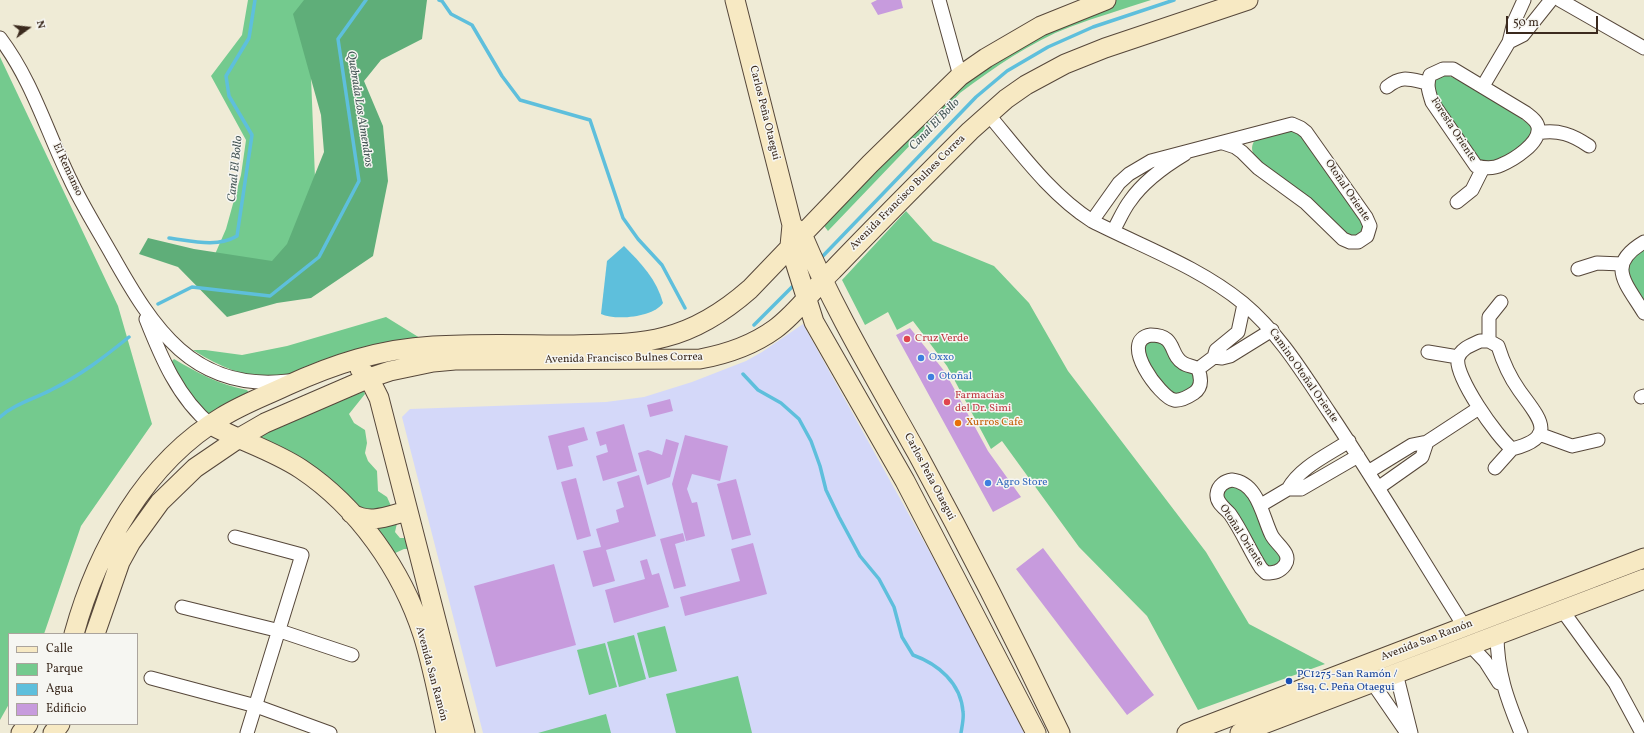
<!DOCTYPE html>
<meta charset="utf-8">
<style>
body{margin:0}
#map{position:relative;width:1644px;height:733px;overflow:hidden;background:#efebd6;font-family:Vollkorn,serif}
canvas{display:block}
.legend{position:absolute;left:8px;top:633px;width:130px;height:92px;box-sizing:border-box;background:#f6f6f2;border:1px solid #aba49d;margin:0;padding:5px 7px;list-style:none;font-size:12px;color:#3b2a1e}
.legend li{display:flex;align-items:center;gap:8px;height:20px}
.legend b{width:20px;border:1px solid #aba49d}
.north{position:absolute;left:8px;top:8px;width:40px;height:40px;-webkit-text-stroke:3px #f6f6f2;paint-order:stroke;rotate:75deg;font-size:11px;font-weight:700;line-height:16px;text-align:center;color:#3b2a1e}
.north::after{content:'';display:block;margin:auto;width:14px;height:18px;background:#3b2a1e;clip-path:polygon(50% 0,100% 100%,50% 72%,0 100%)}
.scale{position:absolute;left:1506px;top:16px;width:92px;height:18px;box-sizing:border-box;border:2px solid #3b2a1e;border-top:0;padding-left:5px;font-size:12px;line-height:14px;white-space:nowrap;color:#3b2a1e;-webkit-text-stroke:3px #f6f6f2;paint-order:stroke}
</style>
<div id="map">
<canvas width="1644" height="733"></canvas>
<ul class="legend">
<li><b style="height:5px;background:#f7e9c3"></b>Calle</li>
<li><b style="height:11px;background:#74ca8e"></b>Parque</li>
<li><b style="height:11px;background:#5ebfdc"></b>Agua</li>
<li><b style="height:11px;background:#c79bdd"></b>Edificio</li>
</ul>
<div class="north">N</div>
<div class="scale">50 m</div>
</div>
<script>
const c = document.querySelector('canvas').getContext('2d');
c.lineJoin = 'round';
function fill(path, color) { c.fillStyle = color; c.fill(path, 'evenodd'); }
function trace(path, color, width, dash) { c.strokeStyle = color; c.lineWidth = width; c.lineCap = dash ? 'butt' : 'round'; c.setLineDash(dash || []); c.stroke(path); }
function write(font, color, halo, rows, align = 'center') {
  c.font = font + ' Vollkorn,serif'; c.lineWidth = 3; c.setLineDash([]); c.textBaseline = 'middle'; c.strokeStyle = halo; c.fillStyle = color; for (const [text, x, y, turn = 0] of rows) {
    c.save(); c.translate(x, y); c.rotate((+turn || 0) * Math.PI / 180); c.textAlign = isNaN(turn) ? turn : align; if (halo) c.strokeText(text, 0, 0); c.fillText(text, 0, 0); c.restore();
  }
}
fill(new Path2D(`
 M803,324L952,592L1024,733H483L402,417L410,409L606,402L644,397L692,382L746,361L762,352Z`), '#d4d8f9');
fill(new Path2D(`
 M248,0H323L309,26L316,203L280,268H209L226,229L241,175L246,140L211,76L242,35Z
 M1112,0H1151C1124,9 1096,17 1070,27C1030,42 994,68 960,93L828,231L822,223L967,74Z
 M0,57L118,306L152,424L81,526L44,634H9V704L0,720Z
 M1447,75L1483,91L1534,128L1531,145L1494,166L1477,163L1432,91V80Z
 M1289,131L1297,133L1303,138L1364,223L1363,231L1357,236L1350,237L1264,166C1257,159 1247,151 1255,140Z
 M906,211L933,241L994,266L1029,303L1068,371L1206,552L1249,624L1325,664L1198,710L1147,616L1079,547L1002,441L991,449L947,366L913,321L897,330L888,312L865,325L842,280Z
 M1644,250V301C1630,278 1616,267 1644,250Z
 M386,317L420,338L287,377C280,377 272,379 265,379C244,377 211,362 193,350H205L242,355L287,346Z
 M1143,341H1161L1195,371L1196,385L1188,393L1169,395L1143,359Z
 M174,359C198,373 220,385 247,390L249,393L212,416C197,404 174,382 172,361Z
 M361,385L365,394L349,414L354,423L365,430L367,443L365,453L368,461L377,471L378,491L387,497L391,506C376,511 366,510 351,504L263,440L260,434Z
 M1226,486L1242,488L1254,501L1282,559L1277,565L1270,566L1263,563L1224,502L1221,494Z
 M398,519L395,532L400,538H409L412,549H404L393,554L376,526Z
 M665,626L677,671L649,678L637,633Z
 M634,635L646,679L619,687L607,642Z
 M605,643L617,687L589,695L577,650Z
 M738,676L752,733H676L666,694Z
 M606,714L611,733H538Z`), '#74ca8e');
fill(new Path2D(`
 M304,0H427L422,39L381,60L364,81L383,126L388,181L373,256L311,298L277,303L227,317L178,267L139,254L148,238L194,249L272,261L287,244L324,152L321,115L293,14Z`), '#5fae79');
fill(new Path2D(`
 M624,246C641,263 657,280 663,303C654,317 616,321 601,314L607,261Z`), '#5ebfdc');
trace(new Path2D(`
 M439,0L442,1L451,14L472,25L502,76L520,100L590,120L623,218L638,239L662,265L685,308
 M169,238C192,241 217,248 237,236L252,135L229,96L226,76L249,38L255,0
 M820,259L976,97L1007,71L1048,47L1093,27L1174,0
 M158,304L192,287L270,296L319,257L359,181L338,39L366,0
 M754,325L796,283
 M743,374L758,390L781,403L799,419L811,441L820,466L826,490L839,517L860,556L879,579L894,607L902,637L913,655C938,664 961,683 963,712C964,718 962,726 961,733
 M0,417C14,404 34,399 51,390C81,375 103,358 129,337`), '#5ebfdc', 3.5);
fill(new Path2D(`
 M877,0H901L903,8L878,15L871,3Z
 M910,328L945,372L988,451L1021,497L993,512L896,335Z
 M670,399L673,411L650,417L647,405Z
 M624,424L637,471L603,481L596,456L608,452L606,444L600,446L596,432Z
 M584,427L588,440L568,446L573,466L557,470L548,436Z
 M685,435L728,446L720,481L692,474L687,489L692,503L697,502L705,536L686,541L672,484Z
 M666,439L679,443L670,477L647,485L638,453L648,450L662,455Z
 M639,475L656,536L606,550L615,581L593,587L583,551L601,547L596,529L619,522L616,510L624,507L617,482Z
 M576,478L591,536L577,540L561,482Z
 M736,479L751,535L732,540L717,484Z
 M683,533L685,541L675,544L686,586L674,589L660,539Z
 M753,543L767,594L685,616L680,597L740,581L731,549Z
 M1043,548L1154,695L1127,715L1016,569Z
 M647,559L652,575L659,573L669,607L614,623L605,590L645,579L640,561Z
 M554,564L576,645L496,667L474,586Z`), '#c79bdd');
const street = new Path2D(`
 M939,0L960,76
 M1560,0L1644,48
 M0,38C33,82 46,130 70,179C82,205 98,230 112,255C153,328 193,392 288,381
 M1509,42L1523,35L1551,0
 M1443,69H1453L1526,113C1531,117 1537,121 1538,127C1541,143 1513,160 1501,165C1493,169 1484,168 1476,166L1432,102C1429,92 1426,85 1430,75Z
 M1483,86L1509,42L1514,22L1524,0
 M1387,87C1402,75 1409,79 1427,83
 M988,114C1020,152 1050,194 1092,221C1143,247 1199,267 1243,303C1279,333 1303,373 1329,412C1376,482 1419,555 1464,626
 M1538,133C1558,129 1573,135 1589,146
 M1457,202L1472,190L1483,168
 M1092,221L1119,183L1129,174L1151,161L1292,124L1301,128L1306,132L1366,217L1370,226L1367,236L1358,242H1350L1343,239L1306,203L1258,168L1242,152L1235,147L1223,143
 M1113,231C1119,221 1123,210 1130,201C1143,182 1165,166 1185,154
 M1644,242C1605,265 1626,283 1644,313
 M1578,269L1597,263L1622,264
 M146,319C161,357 178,398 211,425
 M1151,335C1177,335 1169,355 1183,363C1187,366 1194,366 1198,369C1201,377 1203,387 1194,393C1188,397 1181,401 1174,400C1161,398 1117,340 1151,335Z
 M1480,341H1489L1498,346C1503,362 1509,376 1519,390C1538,417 1560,437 1512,449C1497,437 1454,376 1458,358C1461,348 1472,345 1480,341Z
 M1489,341V317L1501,302
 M1428,352L1458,357
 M1214,357L1222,358L1230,356L1272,330
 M1198,369L1214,357L1216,350L1238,332L1244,304
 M1641,397L1644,396
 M1539,434L1572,446L1598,440
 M1495,468L1512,449
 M1368,472L1412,445L1427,442L1479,408
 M1232,480C1258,483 1262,515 1271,534C1275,544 1293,553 1285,565C1280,572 1274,573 1266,573L1261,568C1250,551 1242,531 1230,514C1225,508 1216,503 1217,494C1218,485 1225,481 1232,480Z
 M1378,488L1422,457L1427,442
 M1288,489C1300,467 1328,455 1349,441
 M1261,505L1288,489H1301L1358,456
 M235,537L302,555L247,733
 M182,607L280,631L352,655
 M1562,610L1615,683L1642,733
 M1497,634C1497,672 1507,699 1521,733
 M1470,645L1485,661L1499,683
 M1396,673L1411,733
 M151,678L256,706L330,733
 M1372,682L1407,733`);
const secondary = new Path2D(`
 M735,0L792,225L790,246L814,322L905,481L1036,733
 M793,226L802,234C834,310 877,381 917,453C967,545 1015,639 1060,733
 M360,369L369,378L379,398L465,733
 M211,425C240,441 272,450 301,469C358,507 402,570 423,635C433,667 439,700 446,733
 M351,513C369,525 388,516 407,511
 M74,634C97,550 146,462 222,417C243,404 265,396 286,386C334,364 380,349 433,346C480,343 527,345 574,345C605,344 635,345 665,337C697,329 725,311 750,289L870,164L960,76L986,58L1041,26L1106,0
 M95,634L120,562L131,542L160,502L195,468L239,438L265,423L369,378L390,371L433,362L455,360L700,359C727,354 753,345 775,329C798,312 813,289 833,270C878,223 924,177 970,131L1006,99L1026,85L1065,64L1105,48L1248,0
 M21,733L28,724
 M53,733L60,724
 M1187,733L1644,558
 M1240,733L1644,579`);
trace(street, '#56473a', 15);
trace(secondary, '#56473a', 21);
trace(street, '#fff', 13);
trace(secondary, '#f7e9c3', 19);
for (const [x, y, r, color] of [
 [907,339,4,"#e0444e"],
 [921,358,4,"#3f7fe0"],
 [931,377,4,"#3f7fe0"],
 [947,402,4,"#e0444e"],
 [958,423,4,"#e8710a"],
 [988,483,4,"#3f7fe0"],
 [1289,681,4,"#1a4fb4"]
]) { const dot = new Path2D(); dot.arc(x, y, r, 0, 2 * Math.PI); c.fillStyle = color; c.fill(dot); trace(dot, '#f6f6f2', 1.5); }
write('11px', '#3b2a1e', '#f6f6f2', [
 ["Carlos Peña Otaegui",764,113,76],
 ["Foresta Oriente",1453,130,57],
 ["El Remanso",67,170,65],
 ["Otoñal Oriente",1347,191,56],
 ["Avenida Francisco Bulnes Correa",908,193,-45],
 ["Avenida Francisco Bulnes Correa",624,359,-1],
 ["Camino Otoñal Oriente",1303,376,55],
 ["Carlos Peña Otaegui",929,477,62],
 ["Otoñal Oriente",1241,536,57],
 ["Avenida San Ramón",1427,641,-21],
 ["Avenida San Ramón",431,674,75]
]);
write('11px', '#be3a42', '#f6f6f2', [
 ["Cruz Verde",915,339],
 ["Farmacias",955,396],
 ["del Dr. Simi",955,409]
], 'left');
write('11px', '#366cbe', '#f6f6f2', [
 ["Oxxo",929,358],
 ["Otoñal",939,377],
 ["Agro Store",996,483]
], 'left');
write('11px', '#c56008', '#f6f6f2', [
 ["Xurros Cafe",966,423]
], 'left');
write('11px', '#164399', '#f6f6f2', [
 ["PC1275-San Ramón /",1297,675],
 ["Esq. C. Peña Otaegui",1297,688]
], 'left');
write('italic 12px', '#465757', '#f6f6f2', [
 ["Quebrada Los Almendros",359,109,81],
 ["Canal El Bollo",935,125,-46],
 ["Canal El Bollo",236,169,-84]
]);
</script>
